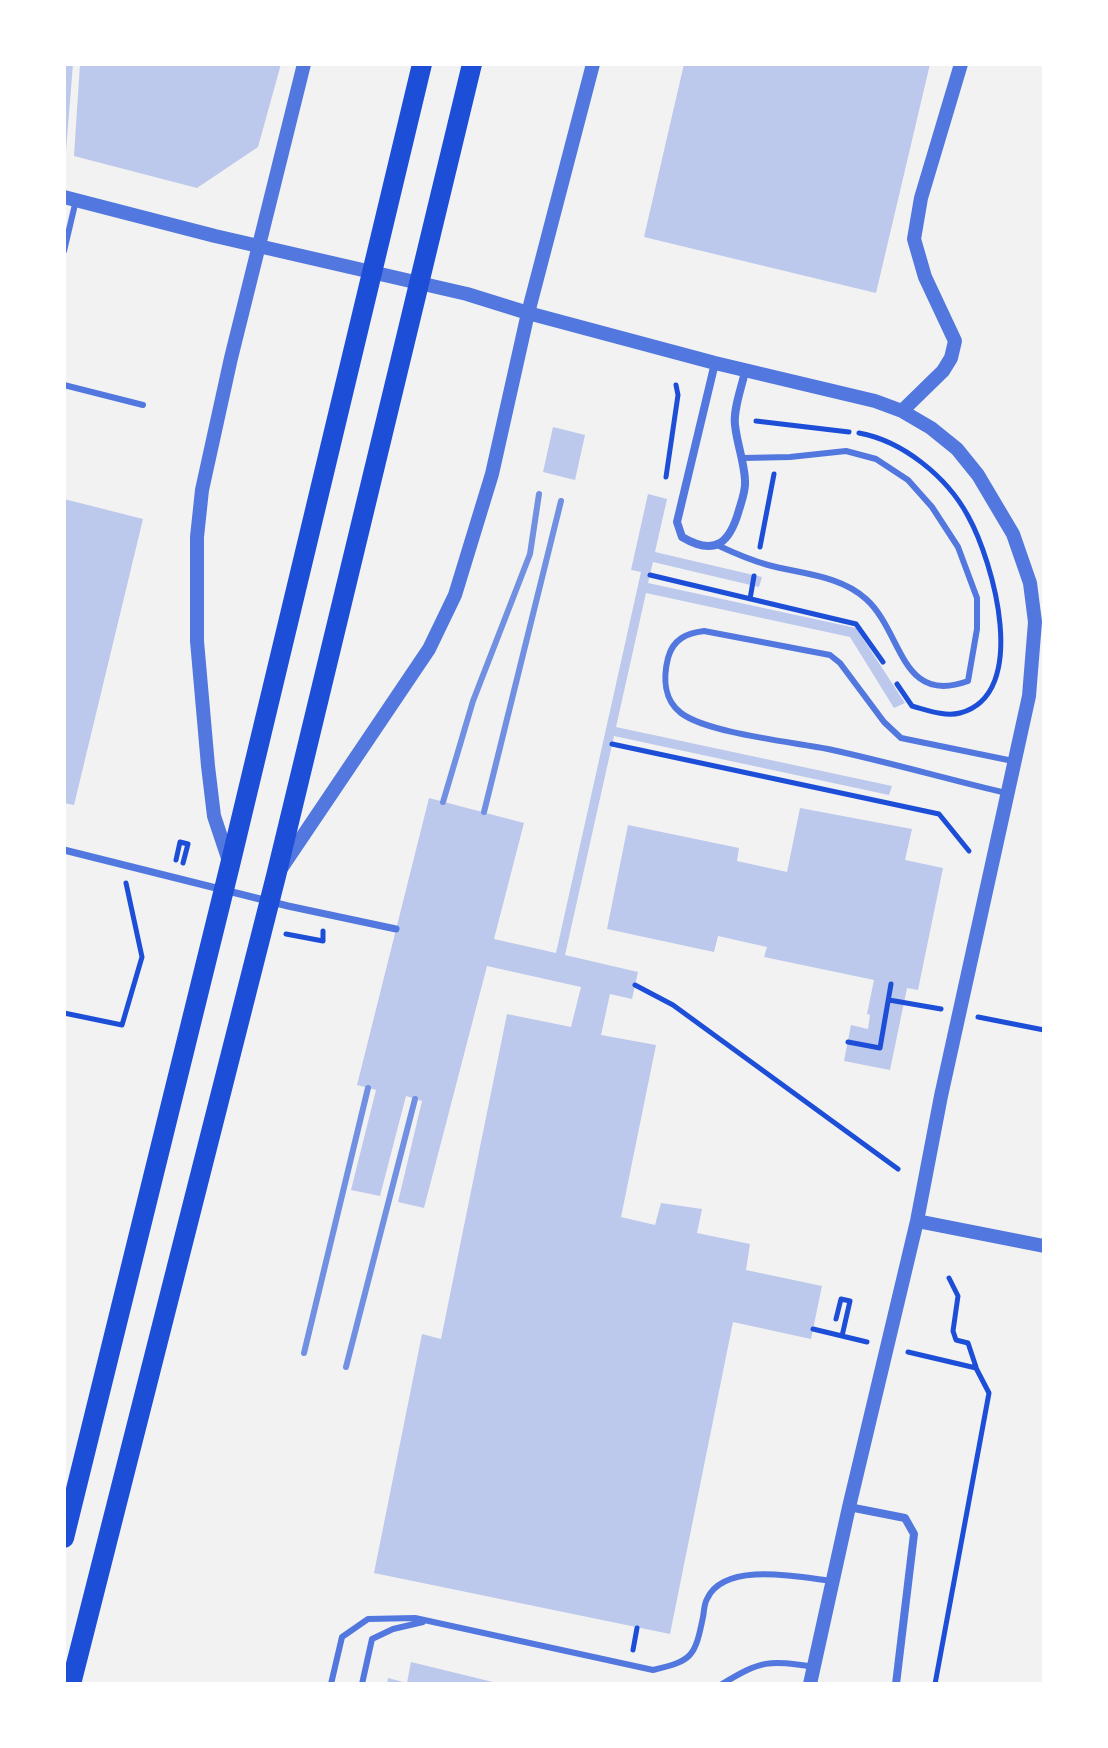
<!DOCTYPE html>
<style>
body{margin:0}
#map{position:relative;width:1108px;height:1748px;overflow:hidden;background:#f2f2f2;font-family:"Varela Round",sans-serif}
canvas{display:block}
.frame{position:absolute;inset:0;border:66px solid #fff;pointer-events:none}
</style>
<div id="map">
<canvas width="1108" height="1748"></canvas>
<div class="frame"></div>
</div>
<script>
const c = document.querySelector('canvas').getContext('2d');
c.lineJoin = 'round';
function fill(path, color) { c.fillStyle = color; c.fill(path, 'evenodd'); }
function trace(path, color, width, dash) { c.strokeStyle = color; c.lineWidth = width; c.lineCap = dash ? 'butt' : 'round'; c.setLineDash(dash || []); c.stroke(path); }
fill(new Path2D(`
 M64,64H73L66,151H64Z
 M80,64H281L258,147L197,188L74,156Z
 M684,64H930L876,293L644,237Z
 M553,427L585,435L575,480L543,472Z
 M648,494L667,499L655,552L762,577L759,587L653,562L648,583L856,628L905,703L894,708L850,637L646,593L616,727L892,786L889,795L614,736L565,955L638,972L632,999L610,994L601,1035L656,1045L621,1217L655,1225L661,1203L702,1209L697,1233L750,1244L746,1270L822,1286L811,1339L733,1322L670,1634L374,1573L422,1334L441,1339L507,1014L571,1027L581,987L487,966L424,1208L398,1202L422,1101L406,1096L380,1196L351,1190L376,1090L357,1085L429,798L524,823L494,939L556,953L641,572L631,570Z
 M64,499L143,519L74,805L64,803Z
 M800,808L912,829L905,860L943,868L918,990L907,988L890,1070L844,1061L851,1025L868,1029L870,1015L867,1014L874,980L764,957L767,947L718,936L714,952L607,929L628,825L739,848L737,861L787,872Z
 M411,1662L497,1683V1684H387L388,1678L407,1683Z`), '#bdc9ec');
trace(new Path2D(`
 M756,421L849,432
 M859,433C903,441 947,477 968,516C993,561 1031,694 960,713C945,717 927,710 912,706L897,684
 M666,477L678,395L676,385
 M760,547L774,474
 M650,575L856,624L883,662
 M750,599L754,576
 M612,744L939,814L969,851
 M176,860L180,842L188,844L183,863
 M286,934L323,941V931
 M635,985L673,1005L898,1169
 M889,1000L941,1009
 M64,1013L122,1025L142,957L126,883
 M978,1017L1044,1030
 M848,1042L880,1048L891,984
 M949,1278L958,1296L953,1331L956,1340L968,1343L976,1367
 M836,1319L841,1299L850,1301L842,1336
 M813,1329L867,1342
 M908,1352L976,1368L989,1393L935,1684
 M633,1650L637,1628`), '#1d4ed8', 5);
trace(new Path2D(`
 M64,251L76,200
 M64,385L143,405
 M717,545C734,553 750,560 768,565C801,574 840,575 866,599C903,632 900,706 968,681L977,629V598L958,547L932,507L908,480L876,459L846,451L790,457L743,458
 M1006,793C947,779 888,762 828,749C792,742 707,733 681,713C664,700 663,678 668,658C673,639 687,633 704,631L830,655L840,663L884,722L901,738L1013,761
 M331,1684L342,1637L368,1619L415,1618L653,1670C692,1661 695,1657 703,1617C704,1612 704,1604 707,1599C724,1561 799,1577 831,1581
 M362,1684L372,1639L393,1629L423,1622
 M722,1684C762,1660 768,1660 814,1667`), '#5277de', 6);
trace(new Path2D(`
 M64,850L288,906L396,929`), '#5277de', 7);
trace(new Path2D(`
 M715,363L677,522L682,537C716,557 730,542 739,510C742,500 746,490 745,480C744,461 737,444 735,425C733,409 742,387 745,371
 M849,1507L905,1518L914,1534L896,1684`), '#5277de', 8);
trace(new Path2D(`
 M64,197L215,236L467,294L528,313L715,363L875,401L902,411L931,428L957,449L978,475L1013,534L1030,583L1035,622L1029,696L941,1096L917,1221L849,1507L810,1684
 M902,411L943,371L951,358L955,341L925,277L914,239L921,198L961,64
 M230,864L214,816L208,766L197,641V537L202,490L231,358L304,64
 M282,867L429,649L455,595L492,474L528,313L593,64
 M917,1221L1044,1246`), '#5277de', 14);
trace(new Path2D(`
 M64,1538L230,865L422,64
 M71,1684L276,876L472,64`), '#1d4ed8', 20);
trace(new Path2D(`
 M443,802L473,701L530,554L539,494
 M484,812L561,501
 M304,1353L368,1088
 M346,1367L415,1099`), '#7290e2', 6);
</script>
